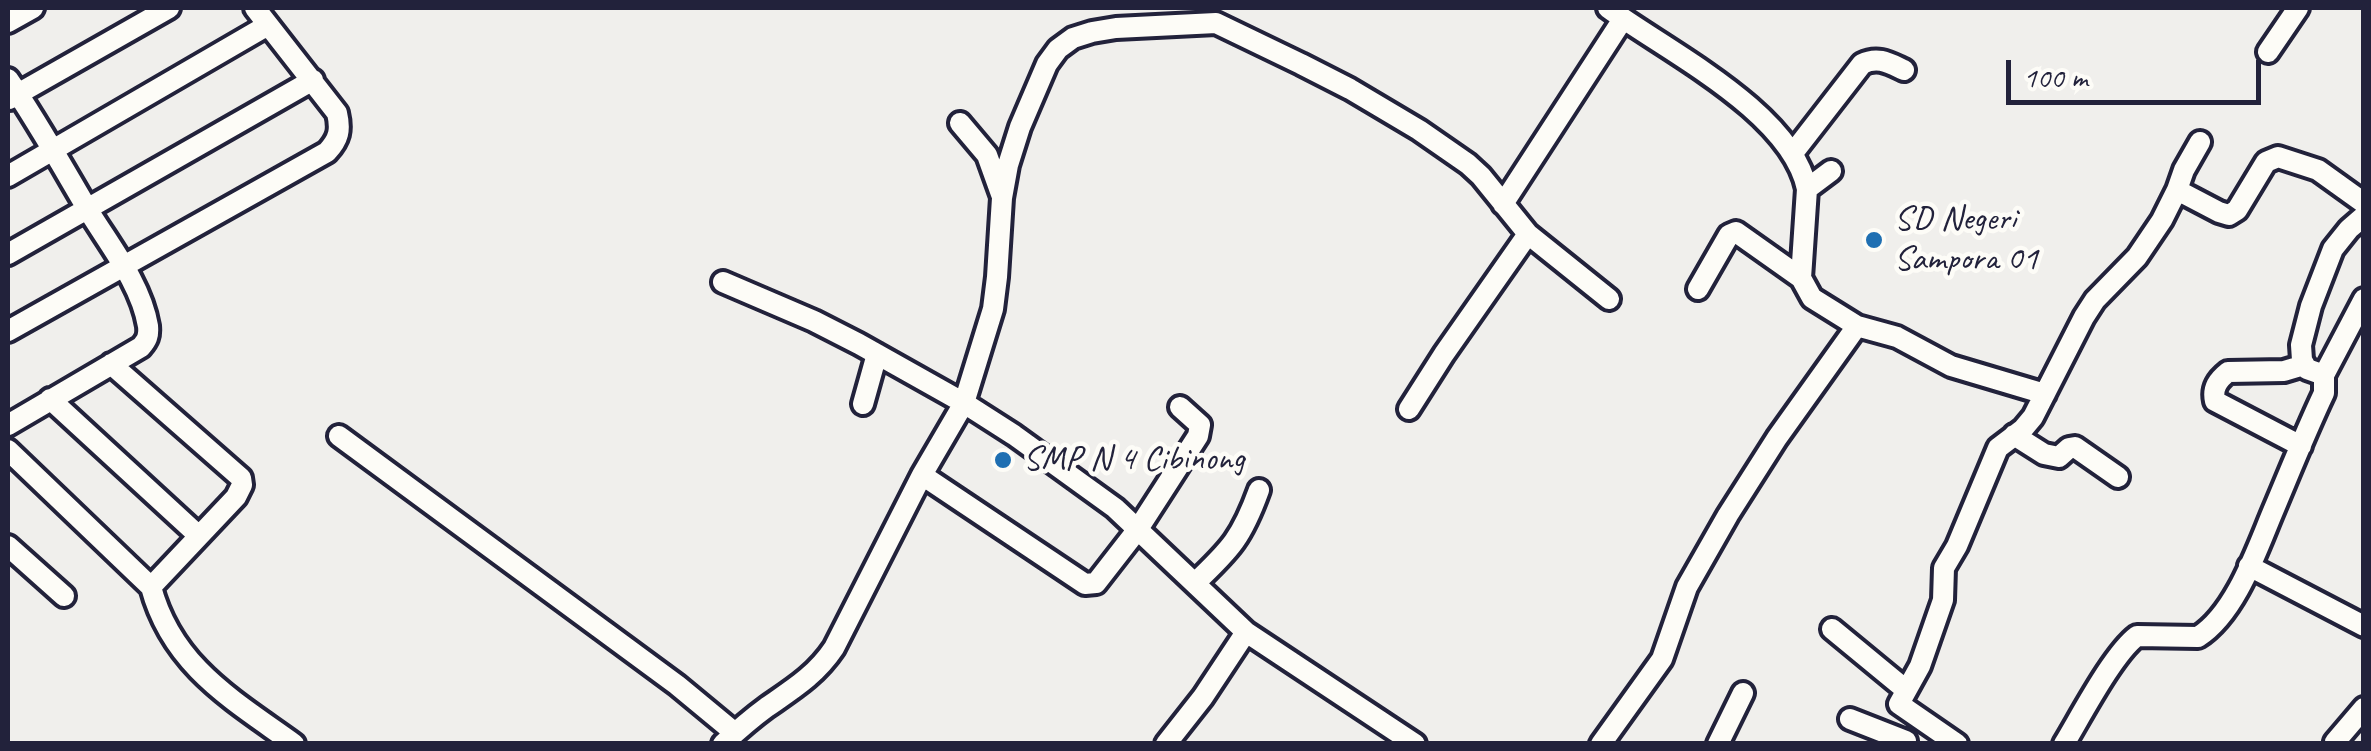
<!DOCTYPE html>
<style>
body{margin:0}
#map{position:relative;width:2371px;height:751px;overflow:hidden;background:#f0efec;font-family:Caveat,sans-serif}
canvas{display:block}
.frame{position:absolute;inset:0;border:10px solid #22223b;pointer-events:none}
.scale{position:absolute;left:2006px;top:60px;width:255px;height:45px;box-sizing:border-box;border:5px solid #22223b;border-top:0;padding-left:12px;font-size:30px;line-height:35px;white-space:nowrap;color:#22223b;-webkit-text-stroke:8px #fdfcf7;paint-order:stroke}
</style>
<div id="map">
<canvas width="2371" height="751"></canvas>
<div class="frame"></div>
<div class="scale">100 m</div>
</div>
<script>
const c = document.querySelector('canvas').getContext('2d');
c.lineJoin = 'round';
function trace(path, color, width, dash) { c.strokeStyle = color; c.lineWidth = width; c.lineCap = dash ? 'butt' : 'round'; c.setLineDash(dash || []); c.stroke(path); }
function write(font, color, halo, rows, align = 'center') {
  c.font = font + ' Caveat,sans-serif'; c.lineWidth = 9; c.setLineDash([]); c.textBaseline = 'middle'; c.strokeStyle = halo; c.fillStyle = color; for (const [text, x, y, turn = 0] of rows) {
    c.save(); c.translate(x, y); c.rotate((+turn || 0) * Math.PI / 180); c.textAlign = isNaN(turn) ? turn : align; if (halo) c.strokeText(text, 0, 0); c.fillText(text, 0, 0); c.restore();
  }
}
const minor = new Path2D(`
 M1608,8C1668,52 1791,112 1807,189L1801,278L1812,298L1857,326L1897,337L1951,366L2045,394
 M8,22L33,8
 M2268,52L2298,8
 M8,79C37,121 62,166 88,210C110,246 141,284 148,326C149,336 147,340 141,347L8,425
 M9,99L169,8
 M960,123L987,155L1001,194
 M1793,153L1862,64C1878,56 1889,63 1904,70
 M8,176L268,25
 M1807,189L1831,171
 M2177,190L2219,212L2229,215L2237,210L2266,162L2278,157L2318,170L2364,203
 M1503,204L1623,19
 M8,254L313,80
 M723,282L814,321L859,344L964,403L1014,435L1115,508L1246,632L1415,744
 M1698,289L1729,235L1736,232L1801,278
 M8,331L327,152C339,139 341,130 337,113L255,8
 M111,364L241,478L242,485L236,497L151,587
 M2324,375L2364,299
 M50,399L199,536
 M863,404L877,354
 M1409,409L1444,354L1528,234
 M2014,435L2044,454L2059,457L2069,448L2075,447L2118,477
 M339,436L677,685L735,733
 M2301,446L2215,401C2212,388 2218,380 2228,372L2284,371L2304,365
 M8,450L151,587C172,666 233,700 294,744
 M922,475L1085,584L1096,583L1138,529L1198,436L1200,425L1180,407
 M8,546L64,596
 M2249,566L2364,626
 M1195,583C1231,549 1242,537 1259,490
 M1832,629L1906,690
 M1850,719L1906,741
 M2335,742L2364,708
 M723,744C737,731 752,718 767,707C793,689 816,675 834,648L922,475L964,403L993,309L997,277L1002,198L1008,165L1020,127L1047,64L1058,49L1073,38L1092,32L1116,28L1216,23L1301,64L1350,89L1419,130L1468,164L1481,176L1528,234L1609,299
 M1166,744L1203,697L1246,632
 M1601,744L1662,659L1687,587L1728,515L1777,438L1857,326
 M1718,744L1743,693
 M1957,744L1899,704L1920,666L1943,600L1944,568L1957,546L1998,448L2023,429L2033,417L2084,317L2095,300L2137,257L2162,220L2177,190L2184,170L2200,142
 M2064,744C2081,716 2113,654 2137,636L2198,637C2236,613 2257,549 2274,509C2290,471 2306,431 2324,393V375L2307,369L2302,360L2301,345L2311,306L2333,249L2349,229L2364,216`);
trace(minor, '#22223b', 28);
trace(minor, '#fdfcf7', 20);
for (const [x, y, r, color] of [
 [1874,240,10,"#1f6fb2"],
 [1003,460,10,"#1f6fb2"]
]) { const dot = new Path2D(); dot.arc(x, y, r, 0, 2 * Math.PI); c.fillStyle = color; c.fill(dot); trace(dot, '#fdfcf7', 4); }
write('35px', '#22223b', '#fdfcf7', [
 ["SD Negeri",1894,220],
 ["Sampora 01",1894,260],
 ["SMP N 4 Cibinong",1023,460]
], 'left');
</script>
